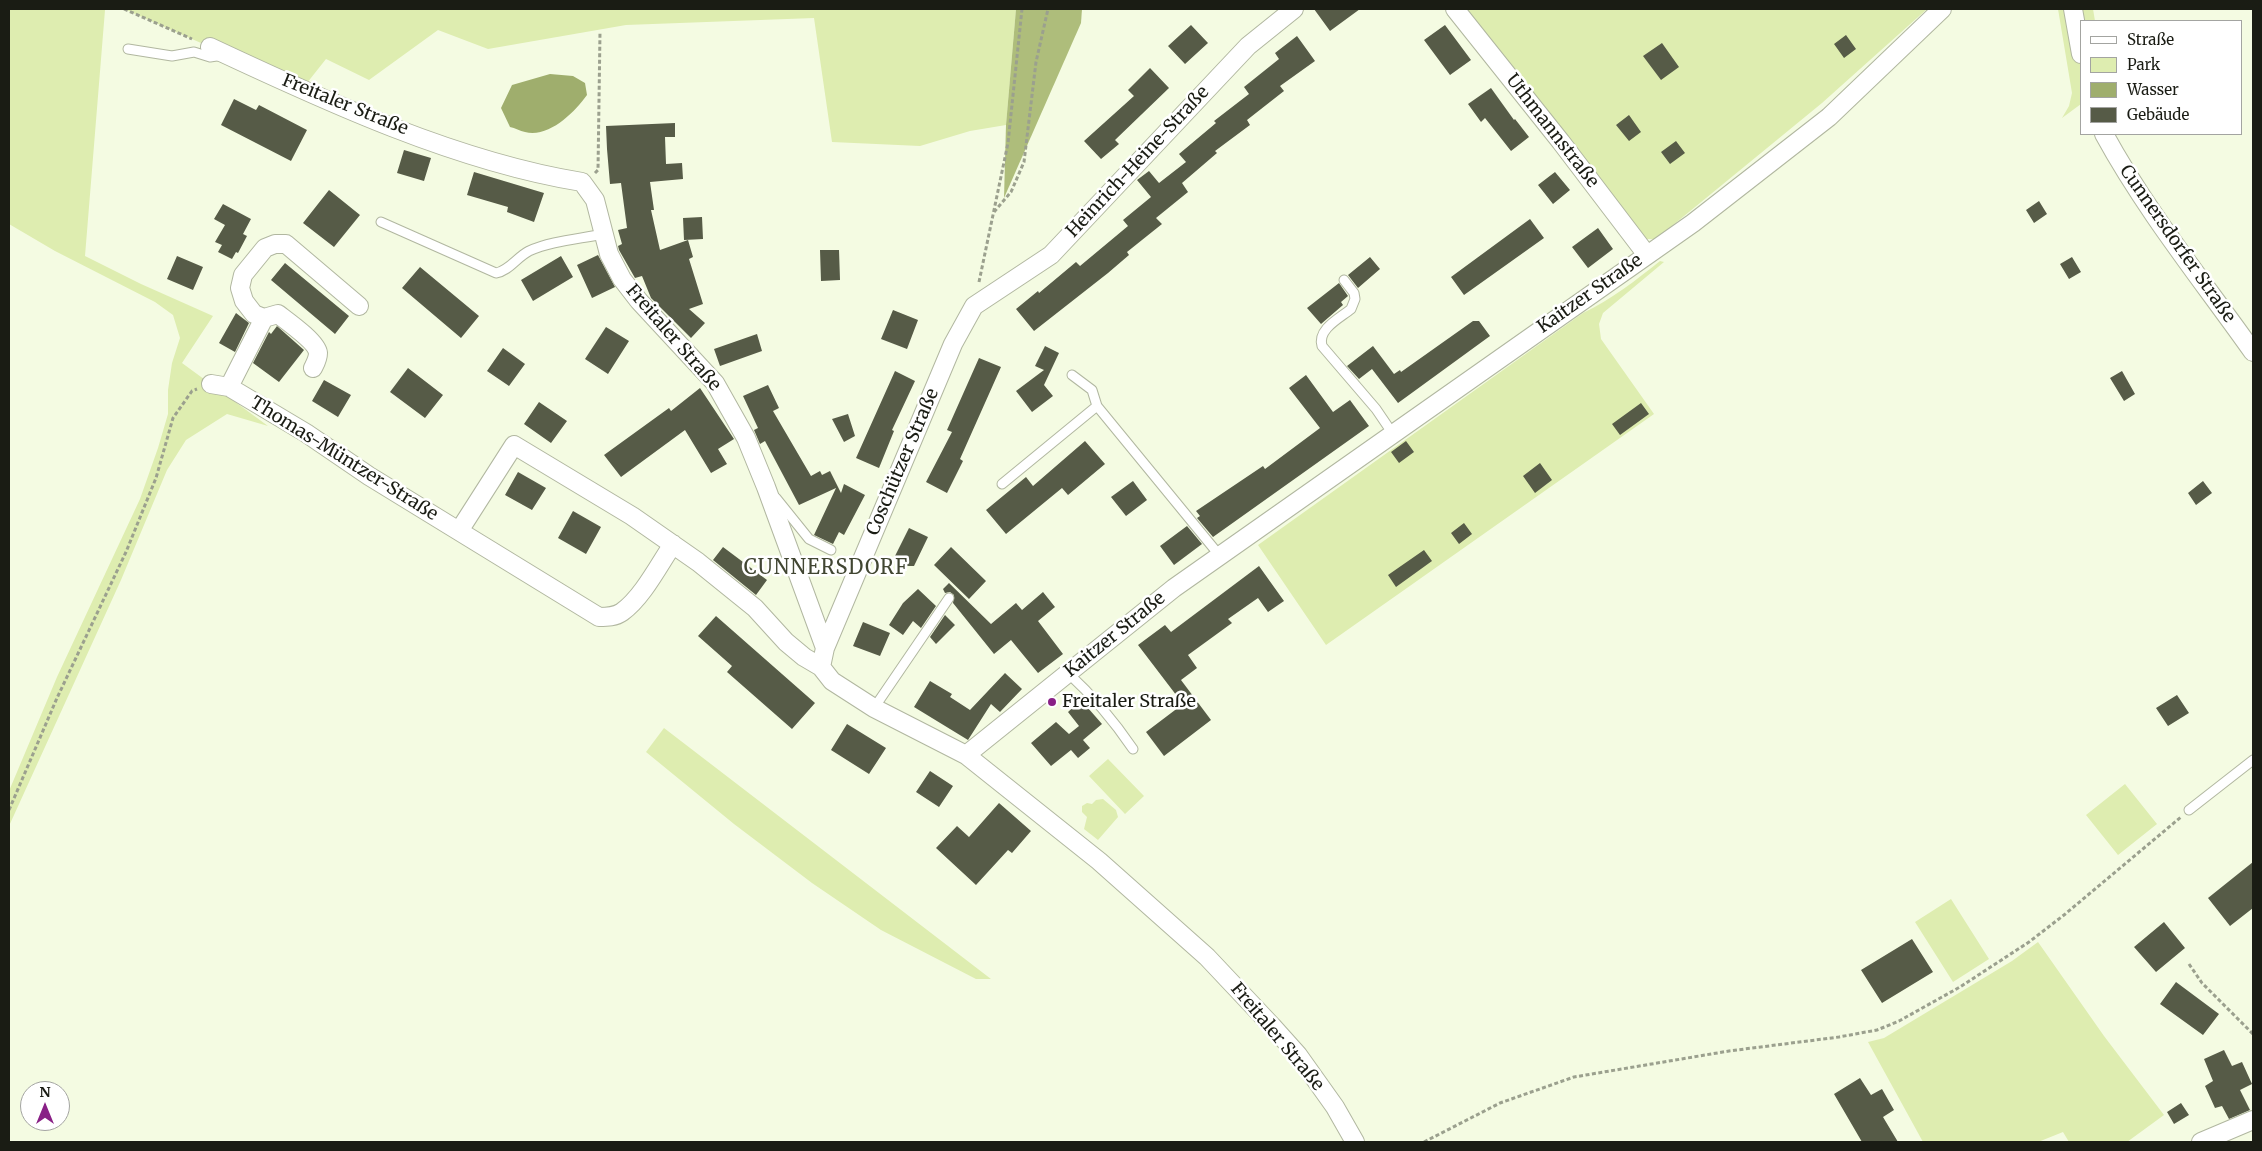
<!DOCTYPE html>
<meta charset="utf-8">
<style>
body{margin:0}
#map{position:relative;width:2262px;height:1151px;overflow:hidden;background:#f4fbe2;font-family:Merriweather,serif}
canvas{display:block}
.frame{position:absolute;inset:0;border:10px solid #1a1c14;pointer-events:none}
.legend{position:absolute;left:2080px;top:20px;width:162px;height:115px;box-sizing:border-box;background:#fff;border:1px solid #a3a4a1;margin:0;padding:6px 9px;list-style:none;font-size:15px;color:#1a1c14}
.legend li{display:flex;align-items:center;gap:10px;height:25px}
.legend b{width:25px;border:1px solid #a3a4a1}
.north{position:absolute;left:20px;top:1081px;width:50px;height:50px;box-sizing:border-box;background:#fff;border:1px solid #a3a4a1;border-radius:50%;rotate:0deg;font-size:14px;font-weight:700;line-height:20px;text-align:center;color:#1a1c14}
.north::after{content:'';display:block;margin:auto;width:18px;height:22px;background:#892086;clip-path:polygon(50% 0,100% 100%,50% 72%,0 100%)}
</style>
<div id="map">
<canvas width="2262" height="1151"></canvas>
<div class="frame"></div>
<ul class="legend">
<li><b style="height:6px;background:#fff"></b>Straße</li>
<li><b style="height:14px;background:#deedb0"></b>Park</li>
<li><b style="height:14px;background:#9fae6d"></b>Wasser</li>
<li><b style="height:14px;background:#565b47"></b>Gebäude</li>
</ul>
<div class="north">N</div>
</div>
<script>
const c = document.querySelector('canvas').getContext('2d');
c.lineJoin = 'round';
function fill(path, color) { c.fillStyle = color; c.fill(path, 'evenodd'); }
function trace(path, color, width, dash) { c.strokeStyle = color; c.lineWidth = width; c.lineCap = dash ? 'butt' : 'round'; c.setLineDash(dash || []); c.stroke(path); }
function write(font, color, halo, rows, align = 'center') {
  c.font = font + ' Merriweather,serif'; c.lineWidth = 5; c.setLineDash([]); c.textBaseline = 'middle'; c.strokeStyle = halo; c.fillStyle = color; for (const [text, x, y, turn = 0] of rows) {
    c.save(); c.translate(x, y); c.rotate((+turn || 0) * Math.PI / 180); c.textAlign = isNaN(turn) ? turn : align; if (halo) c.strokeText(text, 0, 0); c.fillText(text, 0, 0); c.restore();
  }
}
fill(new Path2D(`
 M9,9L105,10L85,256L141,284L213,316L182,363L268,426L227,414L186,440L167,470L121,580L9,826V791L57,677L140,499L158,448L168,414V390L172,363L180,338L173,315L155,302L55,251L9,224Z
 M124,9H1016L1006,125L970,131L920,146L832,142L814,18L626,25L488,49L438,30L369,80L326,59L303,88Z
 M1464,9H1927L1822,103L1656,239H1646Z
 M2058,9H2093L2095,21H2081V104L2062,118L2069,106L2072,93Z
 M1660,261L1664,262L1603,313L1599,324L1601,339L1654,414L1326,645L1258,545L1583,313C1611,300 1636,280 1660,261Z
 M664,728L991,979H976L881,930L812,883L734,824L646,752Z
 M1108,759L1144,796L1125,814L1089,776Z
 M2125,784L2157,824L2118,855L2086,815Z
 M1103,799L1116,810L1118,817L1098,840L1084,829L1087,817L1082,812V806L1087,803L1092,804L1096,800Z
 M1951,899L1989,959L1953,982L1915,922Z
 M2038,942L2104,1036L2164,1115L2127,1142H2069L2063,1132L2038,1142H1923L1868,1042L1884,1038L2012,961Z`), '#deedb0');
fill(new Path2D(`
 M1016,9H1082L1081,23L1004,198L1006,125Z`), '#aebd7b');
fill(new Path2D(`
 M550,74L573,76L585,83L587,95C574,113 549,138 525,132C520,131 515,128 510,127L501,108L512,85Z`), '#9fae6d');
fill(new Path2D(`
 M1314,9H1360L1330,31Z
 M1191,25L1208,43L1185,64L1168,46Z
 M1445,25L1471,60L1450,75L1424,40Z
 M1846,35L1856,49L1844,58L1834,44Z
 M1297,36L1315,61L1280,86L1284,91L1247,120L1250,125L1215,151L1217,153L1182,183L1188,192L1156,218L1162,224L1127,252L1129,255L1108,273L1034,331L1016,309L1038,291L1039,293L1076,262L1080,266L1128,226L1123,220L1151,197L1137,180L1149,171L1159,183L1186,162L1179,154L1216,123L1214,121L1249,94L1244,87L1279,59L1275,53Z
 M1662,43L1679,67L1661,80L1643,56Z
 M1150,68L1169,88L1115,140L1119,144L1101,159L1084,141L1134,96L1128,90Z
 M1491,88L1514,120L1515,119L1529,137L1511,151L1485,118L1481,122L1468,104Z
 M234,99L256,110L259,105L307,130L291,161L221,125Z
 M1629,115L1641,132L1629,141L1616,125Z
 M675,123V137H665L666,164L682,163L683,179L650,182L654,210H651L660,250L688,240L693,257L689,259L703,304L689,309L705,323L691,338L651,298L642,276L635,278L619,250L618,246L622,244L618,230L627,228L621,183L610,184L607,149L606,126Z
 M1676,141L1685,153L1670,164L1661,152Z
 M404,150L431,158L424,181L397,173Z
 M474,172L544,193L534,222L507,212L508,207L467,195Z
 M1555,172L1570,190L1553,204L1538,185Z
 M329,190L360,215L334,247L303,223Z
 M2039,201L2047,214L2034,223L2026,210Z
 M223,204L251,219L243,234L247,236L238,253L236,252L232,259L218,252L222,245L215,242L225,225L214,219Z
 M702,217L703,239L684,240L683,218Z
 M1530,219L1544,238L1464,295L1451,277Z
 M1598,228L1613,249L1588,268L1572,247Z
 M820,250H839L840,280L821,281Z
 M598,255L615,287L592,298L577,265Z
 M177,256L203,267L193,290L167,279Z
 M561,256L573,277L533,301L521,280Z
 M1370,257L1380,269L1358,288L1348,275Z
 M2072,257L2081,272L2069,279L2060,264Z
 M285,263L349,316L335,334L271,280Z
 M420,267L479,316L461,338L402,288Z
 M1339,283L1348,296L1341,302L1343,305L1321,324L1307,308Z
 M893,310L918,320L907,349L881,339Z
 M236,313L249,323L235,352L219,343Z
 M1473,321H1479L1490,336L1398,403L1372,369L1359,379L1347,366L1373,346L1394,374L1400,370L1401,372Z
 M277,326L304,350L279,382L253,363L269,332L271,334Z
 M606,327L629,341L608,374L585,359Z
 M757,334L762,351L720,366L714,349Z
 M1045,346L1059,353L1044,385L1053,396L1032,412L1016,391L1044,370L1035,366Z
 M503,348L525,364L509,386L487,371Z
 M979,358L1001,367L960,459L963,461L947,493L926,482L952,432L947,430Z
 M408,368L443,395L425,418L390,392Z
 M895,371L915,381L892,430L894,431L879,468L856,458Z
 M2122,371L2135,394L2124,401L2110,378Z
 M1306,375L1333,412L1350,400L1369,426L1213,537L1197,518L1200,516L1196,511L1263,466L1265,469L1320,428L1289,388Z
 M324,380L351,395L338,417L312,401Z
 M768,385L779,408L773,411L811,476L820,471L822,475L830,471L841,493L844,484L865,495L844,535L839,532L833,544L814,535L836,488L799,505L765,441L760,444L754,430L758,428L743,396Z
 M700,388L734,439L718,449L727,464L711,473L685,430L621,477L604,455L669,408L671,411Z
 M539,402L567,421L551,443L524,424Z
 M1641,403L1649,414L1620,435L1612,424Z
 M848,414L855,436L844,442L832,419Z
 M1085,441L1105,464L1068,495L1062,488L1006,534L986,510L1026,477L1033,486Z
 M1406,441L1414,452L1399,463L1391,452Z
 M1540,463L1552,480L1535,493L1523,476Z
 M518,472L546,488L532,510L505,495Z
 M1133,481L1147,500L1126,516L1111,497Z
 M2203,481L2212,493L2196,505L2188,493Z
 M573,511L601,527L586,554L558,538Z
 M1464,523L1472,534L1459,544L1451,533Z
 M1187,526L1202,544L1174,565L1160,546Z
 M909,528L928,537L914,566H908L894,558Z
 M723,547L767,580L756,595L713,560Z
 M951,547L986,581L969,599L934,565Z
 M1424,550L1432,561L1396,587L1388,575Z
 M1259,566L1284,601L1268,612L1258,598L1228,619L1232,623L1188,655L1197,668L1181,680L1211,720L1164,756L1146,732L1183,704L1138,645L1165,625L1171,632Z
 M949,583L991,624L1016,603L1022,610L1043,592L1055,607L1038,621L1063,654L1038,673L1011,640L994,654L953,603L954,595L950,592L945,593L943,589Z
 M918,589L936,606L921,628L913,621L903,635L889,625L903,603Z
 M945,615L955,625L936,644L930,637Z
 M716,616L815,703L792,729L727,672L732,666L698,636Z
 M863,622L890,633L880,656L853,646Z
 M1005,673L1022,689L1000,712L991,704L968,740L914,707L930,681L952,694L950,697L970,710Z
 M2177,695L2189,713L2168,726L2156,708Z
 M1081,700L1102,724L1083,740L1090,748L1078,758L1071,750L1051,766L1031,743L1056,722L1069,734L1079,726L1068,712Z
 M847,724L886,748L869,774L831,750Z
 M930,771L953,786L939,807L916,792Z
 M999,803L1031,831L1012,853L1008,850L976,885L936,848L957,826L969,837Z
 M2253,862V908L2230,926L2208,898Z
 M2164,922L2185,948L2156,972L2134,947Z
 M1912,939L1933,972L1882,1003L1861,970Z
 M2176,982L2219,1014L2203,1035L2160,1004Z
 M2224,1050L2232,1066L2242,1062L2252,1084L2240,1090L2250,1110L2229,1119L2222,1106L2215,1108L2205,1086L2213,1081L2204,1059Z
 M1860,1078L1871,1095L1882,1089L1894,1110L1883,1117L1898,1142H1862L1834,1094Z
 M2181,1103L2189,1115L2174,1124L2167,1112Z`), '#565b47');
const lane = new Path2D(`
 M128,49L172,56L194,52L210,57L223,55
 M381,222L496,273C509,271 517,257 529,251C551,241 579,239 603,234
 M1344,280L1354,293L1355,299L1351,309C1340,318 1317,329 1322,346L1376,409L1393,434
 M1072,375L1092,390L1097,406L1220,556
 M1002,484L1097,406
 M776,498L809,539L831,550
 M1068,673C1093,696 1114,721 1133,749
 M874,708L949,598
 M2189,810L2253,760`);
const street = new Path2D(`
 M1455,9L1561,142L1647,255
 M2073,9L2081,54
 M210,47C325,101 457,162 582,182L595,200L609,254L622,279L639,301L715,383L746,438L766,487L825,648L821,667
 M2104,134C2146,211 2202,280 2253,352
 M264,318L278,314C287,321 317,342 318,353C318,359 315,364 313,368
 M211,384L229,387L306,433L369,476L599,617C607,617 615,617 622,612C642,598 659,565 673,544
 M229,387L264,318L254,314L244,301L240,288L243,275L265,248L275,244H286L359,306
 M459,531L514,445L632,516L698,562L755,608L786,642L804,657L821,667L832,681L874,708L966,755L1099,861L1207,957L1272,1026L1298,1055L1335,1107L1355,1142
 M825,648L953,344L974,306L1051,255L1248,46L1294,9
 M966,755L1174,588L1693,223L1829,117L1942,9
 M2201,1142L2253,1120`);
trace(lane, '#b1b7a0', 11);
trace(street, '#b1b7a0', 20);
trace(new Path2D(`
 M124,9L192,39
 M595,173L598,170L600,32
 M994,212L1011,192L1024,162L1036,62L1048,9
 M979,282L1008,143L1022,9
 M9,810L57,698L126,552L156,478L173,418L192,391L197,389
 M2189,964L2202,983L2253,1034
 M1424,1142L1500,1103L1574,1077L1729,1051L1839,1037L1877,1030L1899,1021L1960,987L2029,942L2064,915L2181,817`), '#9ba08e', 3, [4, 2.5]);
trace(lane, '#fff', 9);
trace(street, '#fff', 18);
for (const [x, y, r, color] of [
 [1052,702,5,"#892086"]
]) { const dot = new Path2D(); dot.arc(x, y, r, 0, 2 * Math.PI); c.fillStyle = color; c.fill(dot); trace(dot, '#fff', 2); }
write('18px', '#1a1c14', '#fff', [
 ["Freitaler Straße",345,105,22],
 ["Uthmannstraße",1552,131,52],
 ["Heinrich-Heine-Straße",1138,162,-47],
 ["Cunnersdorfer Straße",2177,244,55],
 ["Kaitzer Straße",1590,294,-35],
 ["Freitaler Straße",673,338,49],
 ["Thomas-Müntzer-Straße",344,459,32],
 ["Coschützer Straße",903,462,-67],
 ["Kaitzer Straße",1115,635,-39],
 ["Freitaler Straße",1277,1037,50]
]);
write('18px', '#1a1c14', '#fff', [
 ["Freitaler Straße",1062,702]
], 'left');
c.letterSpacing = '1px';
write('20px', '#414632', '#fff', [
 ["CUNNERSDORF",826,568]
]);
c.letterSpacing = '0px';
</script>
